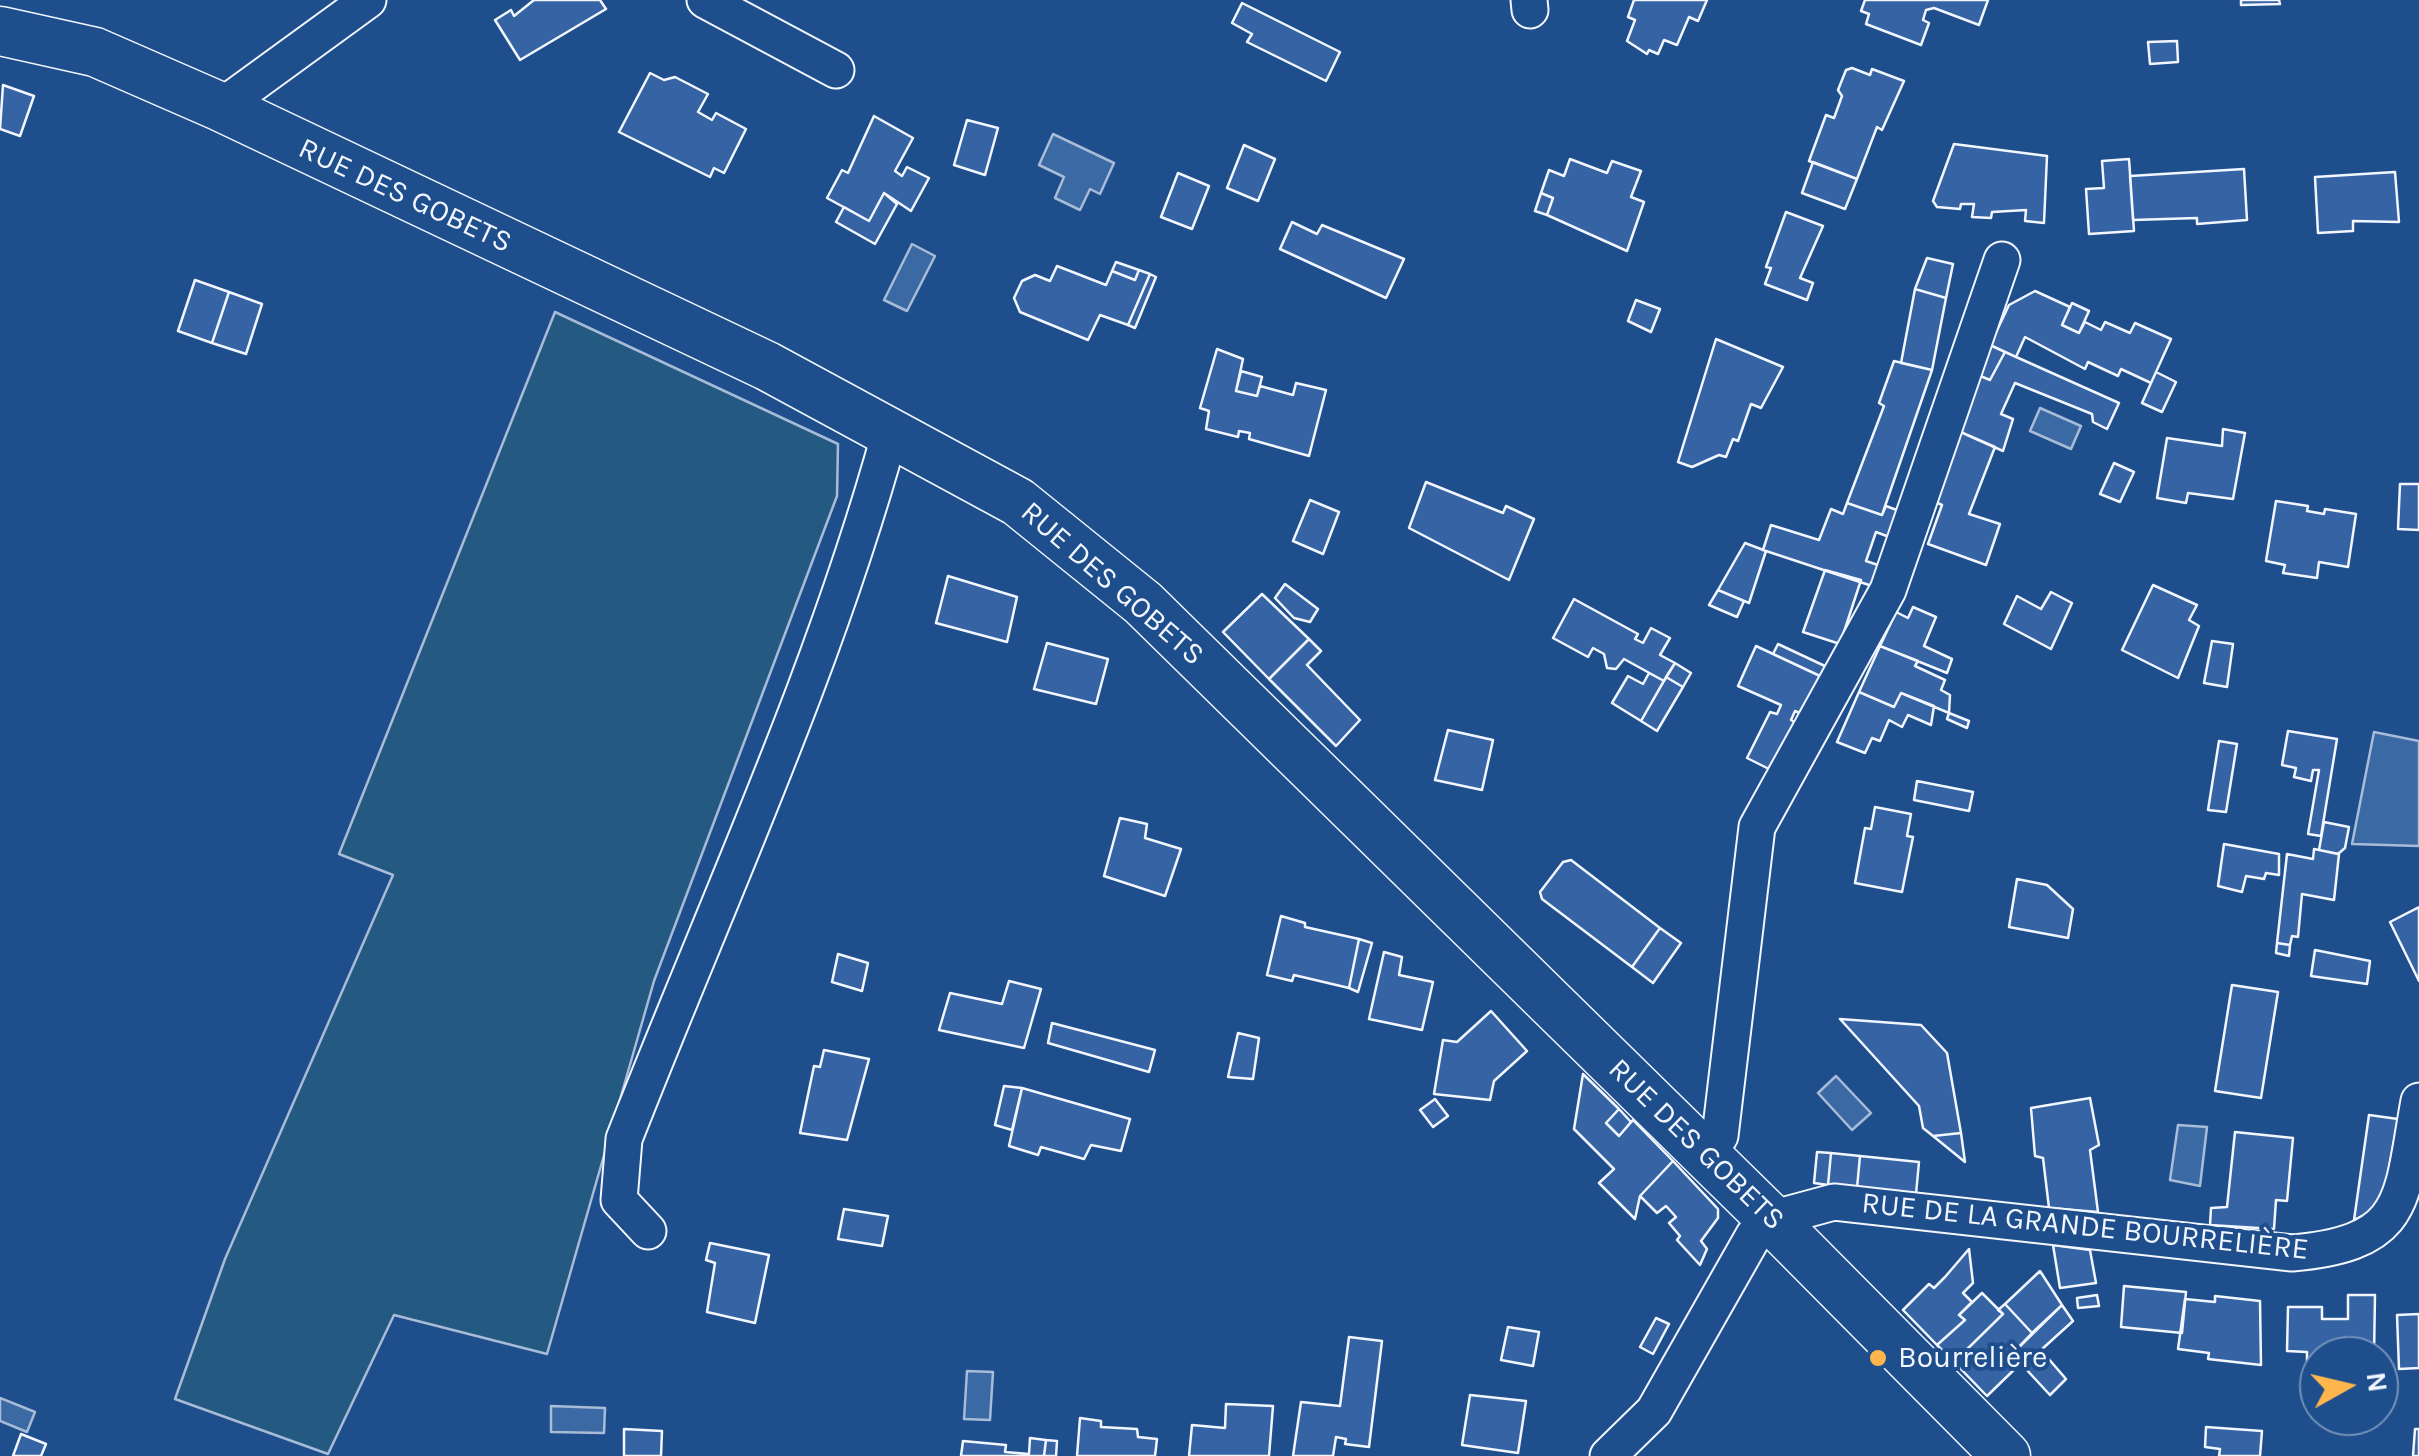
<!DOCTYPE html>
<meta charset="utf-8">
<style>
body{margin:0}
#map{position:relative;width:2419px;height:1456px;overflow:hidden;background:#1f4e8c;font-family:Karla,sans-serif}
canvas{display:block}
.north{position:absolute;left:2299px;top:1336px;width:100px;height:100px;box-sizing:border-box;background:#1f4e8c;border:2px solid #7391ba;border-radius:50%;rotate:82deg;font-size:28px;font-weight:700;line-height:40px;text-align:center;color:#f2f6ff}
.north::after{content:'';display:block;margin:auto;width:35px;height:45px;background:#ffb74d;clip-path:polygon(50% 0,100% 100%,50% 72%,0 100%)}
</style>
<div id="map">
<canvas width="2419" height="1456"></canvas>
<div class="north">N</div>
</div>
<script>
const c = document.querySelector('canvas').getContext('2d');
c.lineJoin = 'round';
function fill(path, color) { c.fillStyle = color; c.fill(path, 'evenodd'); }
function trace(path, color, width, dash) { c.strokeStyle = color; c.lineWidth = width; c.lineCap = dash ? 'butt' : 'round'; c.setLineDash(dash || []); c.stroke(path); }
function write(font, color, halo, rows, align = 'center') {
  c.font = font + ' Karla,sans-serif'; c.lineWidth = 8; c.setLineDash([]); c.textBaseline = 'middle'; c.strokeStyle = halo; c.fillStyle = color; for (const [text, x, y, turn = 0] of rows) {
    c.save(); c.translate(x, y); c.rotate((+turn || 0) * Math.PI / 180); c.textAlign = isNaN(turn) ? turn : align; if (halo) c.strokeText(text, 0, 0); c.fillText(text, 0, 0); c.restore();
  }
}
const green = new Path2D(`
 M555,312L838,444L837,496L654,981L547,1354L394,1315L328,1454L175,1399L225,1259L393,875L339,854Z`);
fill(green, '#245a82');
trace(green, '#a8bbd7', 2.5);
const water = new Path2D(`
 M1053,134L1114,163L1100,194L1090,189L1080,210L1055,198L1064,177L1039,165Z
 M912,244L935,256L907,311L884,300Z
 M2040,408L2081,426L2071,449L2030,431Z
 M2374,732L2419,741V846L2352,844Z
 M1836,1076L1871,1113L1852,1130L1818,1093Z
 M2178,1125L2207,1127L2200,1186L2170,1180Z
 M967,1371L993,1372L990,1420L964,1419Z
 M0,1398L35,1412L27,1432L0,1421Z
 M551,1406L605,1408L604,1433L551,1432Z`);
fill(water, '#3b69a3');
trace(water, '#a8bbd7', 2.5);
const building = new Path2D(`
 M534,0H600L606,9L520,60L495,20L511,10L514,16Z
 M1634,0H1707L1698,21L1689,17L1677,45L1664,40L1658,54L1649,50L1647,54L1627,41L1635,20L1628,17Z
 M1865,0H1988L1979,25L1934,8L1926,10L1923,20L1929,23L1921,45L1866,24L1869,14L1861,11Z
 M2241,0H2279L2280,4L2241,5Z
 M1242,3L1340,52L1326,81L1247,42L1252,34L1232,23Z
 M2177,41L2178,62L2150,64L2148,42Z
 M1852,68L1870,75L1872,69L1904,81L1882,130L1877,127L1857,179L1809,161L1826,115L1834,118L1842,96L1838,90L1846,70Z
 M650,73L664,80L675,77L708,94L698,112L712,120L716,113L746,129L724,173L714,168L710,177L619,132Z
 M3,85L34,96L20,136L0,129Z
 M874,116L913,138L895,171L902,176L907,167L929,178L911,211L884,193L869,221L827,198L842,170L848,173Z
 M967,120L998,128L985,175L954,165Z
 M1954,144L2047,156L2044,223L2025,221L2026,210L1992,212L1991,218L1972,217L1974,204H1961L1960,209L1937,207L1933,201Z
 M1244,145L1275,159L1258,201L1227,188Z
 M1570,159L1607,173L1612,161L1641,171L1631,197L1644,202L1627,251L1547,215L1553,198L1541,193L1549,170L1564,176Z
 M2129,159L2134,231L2089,234L2086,189L2104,188L2102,161Z
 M1813,162L1857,179L1845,209L1802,193Z
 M2244,169L2247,220L2197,224V218L2133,220L2130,176Z
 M2395,172L2399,222L2353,221V231L2318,233L2315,177Z
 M1178,173L1209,186L1192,229L1161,217Z
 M884,193L897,204L875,244L836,222L844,207L869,221Z
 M1541,193L1553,198L1547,215L1535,211Z
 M1786,212L1823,226L1800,278L1813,283L1807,300L1765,284L1771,268L1766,267Z
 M1292,222L1317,234L1322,225L1404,259L1386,298L1280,249Z
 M1927,258L1953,264L1946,298L1915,289Z
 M1116,262L1139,270L1135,280L1112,271Z
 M1057,266L1106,285L1112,271L1135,280L1139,270L1150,274L1128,325L1100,315L1088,340L1020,312L1014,298L1022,281L1035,275L1050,281Z
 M1150,274L1156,277L1135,328L1128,325Z
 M195,280L229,292L212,343L178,331Z
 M1915,289L1946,298L1932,370L1901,363Z
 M2035,291L2070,307L2062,325L2079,333L2085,322L2101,330L2105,322L2130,333L2135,323L2171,339L2151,383L2121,369L2118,376L2088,362L2085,369L2025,337L2016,357L1990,345L2009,305Z
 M229,292L262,304L246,354L212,343Z
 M1636,300L1660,309L1651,332L1628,321Z
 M2072,303L2089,311L2079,333L2062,325Z
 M1716,339L1783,367L1761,408L1751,404L1738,441L1733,439L1726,457L1719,455L1692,467L1678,462Z
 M1990,345L2005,352L1990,380L1978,375Z
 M1217,349L1243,359L1236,391L1257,396L1260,386L1293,395L1296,383L1326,390L1309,456L1249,439L1250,433L1239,431L1238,437L1206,429L1209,411L1200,408Z
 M2005,352L2119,403L2107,429L2093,422L2092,414L2015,383L2001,414L2013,419L2003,451L1956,430L1978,375L1990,380Z
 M1894,361L1932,370L1882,515L1847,503L1884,406L1879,403Z
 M1241,371L1262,377L1257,396L1236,391Z
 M2156,372L2176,382L2162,412L2142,403Z
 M2223,429L2245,433L2233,499L2188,493L2186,503L2157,498L2167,438L2222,446Z
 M1956,430L1995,447L1969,514L2000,524L1986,565L1928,544L1942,505L1933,501Z
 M2114,463L2134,472L2120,502L2100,494Z
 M1426,482L1503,513L1506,506L1534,519L1509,580L1409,528Z
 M2400,484H2419V530L2398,529Z
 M1310,500L1339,512L1323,554L1293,541Z
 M2276,501L2308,506L2307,511L2324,514L2325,509L2356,514L2348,567L2319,562L2317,578L2283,573L2285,565L2266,561Z
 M1847,503L1882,515L1886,506L1902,512L1892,538L1876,532L1866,561L1881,566L1872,586L1763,550L1771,525L1819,540L1831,509L1843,514Z
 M1745,543L1766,551L1749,603L1718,590Z
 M1825,570L1861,580L1840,644L1803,632Z
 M948,576L1017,597L1007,642L936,623Z
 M1285,584L1318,609L1310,622L1294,618L1275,598Z
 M2153,585L2197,605L2189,620L2199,626L2178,678L2122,650Z
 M1718,590L1744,601L1737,617L1709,605Z
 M2051,592L2072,603L2051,649L2004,624L2017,596L2041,609Z
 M1262,594L1309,639L1269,679L1223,632Z
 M1574,599L1638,634L1635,639L1643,643L1651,628L1670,638L1660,655L1675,663L1664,681L1624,659L1616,669L1607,668L1604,654L1593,648L1588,657L1553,638Z
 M1913,607L1936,617L1924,646L1952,659L1947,673L1880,646L1896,612L1908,618Z
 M1309,639L1321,651L1307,665L1360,720L1336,746L1269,679Z
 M2212,641L2233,644L2227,687L2204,683Z
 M1047,643L1108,659L1096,704L1034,689Z
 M1778,644L1827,667L1820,676L1773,654Z
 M1756,646L1820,676L1802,714L1795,711L1791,720L1798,724L1773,771L1747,758L1770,712L1777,714L1781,705L1738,686Z
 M1880,646L1918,661L1915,666L1945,680L1941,690L1950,695L1949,713L1901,693L1894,707L1859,692Z
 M1675,663L1691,673L1683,687L1666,677Z
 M1649,673L1664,681L1641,721L1612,703L1628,676L1643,684Z
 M1666,677L1683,687L1657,731L1641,721Z
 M1859,692L1894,707L1901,693L1934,706L1931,725L1908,715L1902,727L1889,720L1880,741L1872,738L1865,753L1837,742Z
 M1949,713L1969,721L1967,728L1947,719Z
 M1448,730L1493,740L1482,790L1435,780Z
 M2288,731L2337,739L2321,836L2308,834L2319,770H2313L2311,781L2294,777L2296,768L2282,765Z
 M2219,741L2237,744L2226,812L2208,810Z
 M1917,781L1973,792L1969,811L1914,800Z
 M1875,807L1911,814L1907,836L1913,837L1902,892L1855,883L1865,828L1871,829Z
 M1120,818L1147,824L1145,838L1181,849L1165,896L1104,876Z
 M2324,822L2349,827L2345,848L2338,854L2319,850Z
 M2224,844L2279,854V875L2266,873L2264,879L2246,876L2242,892L2218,886Z
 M2314,849L2339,854L2334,900L2302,894L2298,937L2292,936L2290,945L2277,943L2287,854L2313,859Z
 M1571,860L1660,928L1632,967L1542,899L1540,892L1563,862Z
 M2017,879L2047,885L2073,909L2068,938L2009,927Z
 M2419,907V981L2390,922Z
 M1281,916L1305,923V927L1359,939L1349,988L1294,975L1292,981L1267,975Z
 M1660,928L1681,943L1653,983L1632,967Z
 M1359,939L1372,943L1358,992L1349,988Z
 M2277,943L2290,945L2289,956L2276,953Z
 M2315,950L2370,961L2367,984L2311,976Z
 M1384,952L1402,957L1399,975L1433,982L1422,1030L1369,1019Z
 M838,954L868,963L862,991L832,982Z
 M1009,981L1041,989L1024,1048L939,1030L950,993L1002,1004Z
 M2232,985L2278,992L2261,1098L2215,1091Z
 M1491,1011L1527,1051L1494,1081L1490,1100L1434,1094L1443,1040L1457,1042Z
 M1840,1019L1921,1025L1947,1053L1961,1133L1933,1136L1923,1128L1919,1106Z
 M1052,1023L1155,1050L1149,1072L1048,1043Z
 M1238,1033L1259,1038L1253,1079L1228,1077Z
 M824,1050L869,1059L847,1140L800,1133L814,1066L820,1067Z
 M1583,1074L1619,1109L1606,1123L1619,1136L1633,1120L1673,1161L1640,1196L1635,1219L1599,1183L1614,1169L1574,1129Z
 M1004,1086L1022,1088L1012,1130L995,1125Z
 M1022,1088L1130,1119L1121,1151L1091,1145L1084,1159L1041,1147L1038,1155L1009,1146Z
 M2090,1098L2099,1145L2090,1150L2098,1212L2049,1208L2043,1158L2035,1156L2031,1108Z
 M1435,1099L1448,1116L1433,1127L1420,1110Z
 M1619,1109L1631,1122L1619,1136L1606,1123Z
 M2369,1115L2398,1119L2382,1206L2354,1220Z
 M2235,1132L2293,1138L2287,1201L2276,1200L2274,1229L2210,1225L2211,1208L2227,1207Z
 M1961,1133L1965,1162L1933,1136Z
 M1817,1152L1831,1153L1828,1185L1814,1183Z
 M1831,1153L1860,1156L1857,1188L1828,1185Z
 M1860,1156L1919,1162L1916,1194L1857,1188Z
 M1673,1161L1718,1209V1218L1701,1241L1707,1249L1700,1265L1677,1240L1680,1236L1669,1223L1676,1217L1666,1206L1657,1213L1640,1196Z
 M844,1209L888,1216L882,1246L838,1239Z
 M710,1243L769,1255L755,1323L707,1312L715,1263L706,1260Z
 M2053,1245L2090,1250L2096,1283L2060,1288Z
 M1969,1249L1973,1283L1963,1293L1972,1302L1959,1315L1965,1320L1937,1345L1903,1310L1929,1284L1934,1288L1945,1277Z
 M2040,1271L2062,1305L2032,1333L2005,1304Z
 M2124,1286L2186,1292L2182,1333L2121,1327Z
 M1982,1293L2003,1314L1954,1362L1937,1345L1965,1320L1959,1315Z
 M2097,1295L2099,1306L2078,1308L2077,1298Z
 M2348,1295H2375L2374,1356H2319V1380H2307V1352L2287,1351L2288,1307H2322V1319H2348Z
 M2215,1296L2260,1301L2261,1365L2208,1359L2209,1353L2178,1349L2185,1299L2215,1302Z
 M2005,1304L2032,1333L2012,1354L2021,1363L1987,1396L1954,1362L2003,1314L1998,1310Z
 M2062,1305L2073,1321L2041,1350L2066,1379L2050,1395L2012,1354Z
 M2419,1314V1368L2399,1369L2397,1315Z
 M1656,1318L1669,1324L1653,1354L1640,1347Z
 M1508,1327L1539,1332L1533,1366L1501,1360Z
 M1349,1337L1382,1341L1369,1447L1345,1444L1346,1439L1336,1437L1333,1456H1293L1301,1402L1340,1406Z
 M1470,1395L1526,1401L1518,1453L1462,1445Z
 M1226,1404L1273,1406L1269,1456H1189L1192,1425L1225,1428Z
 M1080,1418L1101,1421V1427L1137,1429L1138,1437L1157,1439L1155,1456H1077Z
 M2206,1427L2262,1431L2260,1456H2219L2220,1449L2205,1447Z
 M624,1429L662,1431L661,1456H624Z
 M2415,1429H2419V1456H2413Z
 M21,1434L46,1444L41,1456H13Z
 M1030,1438L1046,1440L1044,1456H961L963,1441L1006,1445L1005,1452L1029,1454Z
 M1046,1440L1057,1441L1056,1456H1044Z`);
fill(building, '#3563a3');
trace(building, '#f2f6ff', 2.5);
const street = new Path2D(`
 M705,0L836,70
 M1529,0L1530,10
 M221,107L368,0
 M1706,1154L1720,1136L1757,827L1888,590L2002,260
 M648,1231L619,1200L624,1139C716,904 823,676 890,433
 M1608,1456L1654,1411L1754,1235L1771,1219L1834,1202L2292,1253C2409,1243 2401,1199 2419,1101`);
const secondary = new Path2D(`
 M0,31L95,52L221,107L767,366L1018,502L1143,603L1771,1219L2006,1456`);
trace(street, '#f2f6ff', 39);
trace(secondary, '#f2f6ff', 51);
trace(street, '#1f4e8c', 35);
trace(secondary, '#1f4e8c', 48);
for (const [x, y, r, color] of [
 [1878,1358,10,"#ffb74d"]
]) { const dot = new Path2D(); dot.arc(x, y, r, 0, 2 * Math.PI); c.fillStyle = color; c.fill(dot); trace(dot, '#1f4e8c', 4); }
write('30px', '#f2f6ff', '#1f4e8c', [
 ["RUE DES GOBETS",405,196,25],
 ["RUE DES GOBETS",1112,584,41],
 ["RUE DES GOBETS",1696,1145,44],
 ["RUE DE LA GRANDE BOURRELIÈRE",2085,1227,6]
]);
write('30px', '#f2f6ff', '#1f4e8c', [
 ["Bourrelière",1898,1358]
], 'left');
</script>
